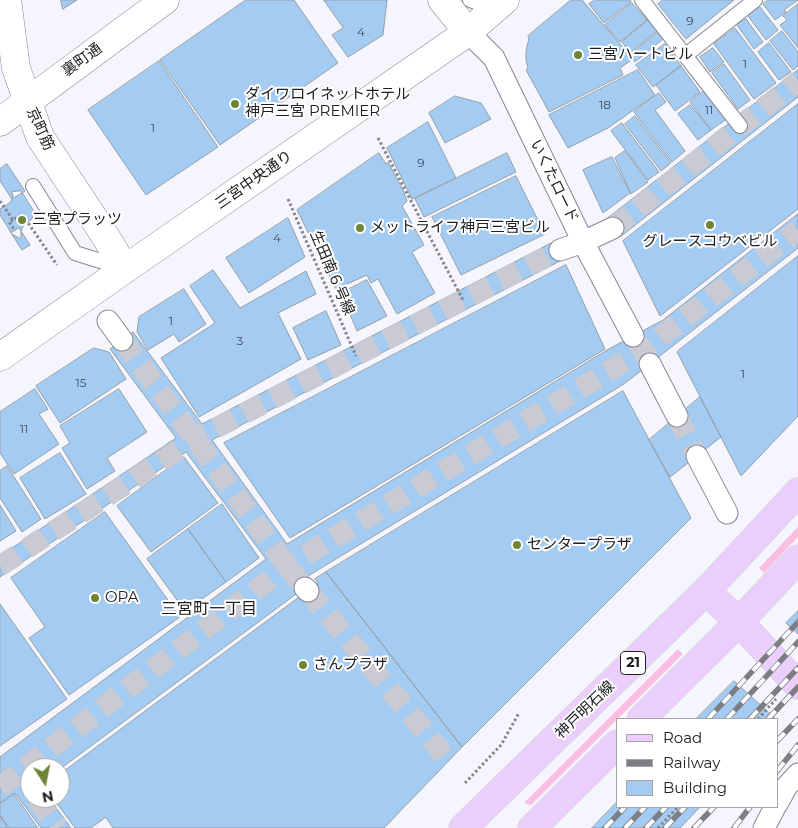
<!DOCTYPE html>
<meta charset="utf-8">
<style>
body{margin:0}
#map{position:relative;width:798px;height:828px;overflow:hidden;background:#f5f6fd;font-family:Montserrat,sans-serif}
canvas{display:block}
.legend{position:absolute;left:616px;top:718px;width:162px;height:90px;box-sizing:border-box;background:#fff;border:1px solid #a6a6a7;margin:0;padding:6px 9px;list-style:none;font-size:15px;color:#202024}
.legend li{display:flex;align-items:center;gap:10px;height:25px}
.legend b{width:25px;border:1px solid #a6a6a7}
.north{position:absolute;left:20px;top:758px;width:50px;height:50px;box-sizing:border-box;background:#fff;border:1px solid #a6a6a7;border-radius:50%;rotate:169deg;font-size:14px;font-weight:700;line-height:20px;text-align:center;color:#202024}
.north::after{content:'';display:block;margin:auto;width:18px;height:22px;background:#6e8436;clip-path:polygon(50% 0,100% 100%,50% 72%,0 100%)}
</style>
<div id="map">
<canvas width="798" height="828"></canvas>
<ul class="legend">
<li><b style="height:6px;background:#eacffd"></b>Road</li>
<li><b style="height:6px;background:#7d7e83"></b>Railway</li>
<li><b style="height:14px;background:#a4cbf2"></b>Building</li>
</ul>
<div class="north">N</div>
</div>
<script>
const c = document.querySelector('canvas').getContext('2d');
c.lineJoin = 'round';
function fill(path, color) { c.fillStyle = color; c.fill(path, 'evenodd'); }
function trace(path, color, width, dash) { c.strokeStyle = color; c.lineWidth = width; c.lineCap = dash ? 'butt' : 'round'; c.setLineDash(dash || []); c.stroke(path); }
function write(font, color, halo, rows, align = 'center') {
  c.font = font + ' Montserrat,"Noto Sans JP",sans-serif'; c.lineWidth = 4; c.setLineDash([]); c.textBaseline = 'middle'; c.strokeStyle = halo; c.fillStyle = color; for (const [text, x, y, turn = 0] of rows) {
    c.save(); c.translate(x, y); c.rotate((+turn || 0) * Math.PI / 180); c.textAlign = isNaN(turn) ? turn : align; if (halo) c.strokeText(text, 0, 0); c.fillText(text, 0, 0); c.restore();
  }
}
fill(new Path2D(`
 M798,527V537L764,573L759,568Z
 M678,649L683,654L531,805L524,803Z`), '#fabee2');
const building = new Path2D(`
 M61,0H77L63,9Z
 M246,0H294L338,63L220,145L160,60Z
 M324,0H387L383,35L348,57L332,35L343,28Z
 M571,0H582L633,59L620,68L623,75L549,112L526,70L528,68L526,60V51L529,38L528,36Z
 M595,0H630L631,2L604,23L589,4Z
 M663,0H734L686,39L658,4Z
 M768,0H798L784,10L786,12L775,20L763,4Z
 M632,3L647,20L620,42L605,25Z
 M798,4V48L780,25L787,20L783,16Z
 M760,7L778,30L766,40L748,16Z
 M746,19L763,42L754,49L737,25Z
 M649,20L657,31L630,53L622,42Z
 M735,28L776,83L754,99L714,44Z
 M782,31L798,52V66L793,70L770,41Z
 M657,33L663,39L635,62L630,55Z
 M769,43L791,72L779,80L758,52Z
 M665,44L681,66L653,87L636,65Z
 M713,48L724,62L710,72L700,57Z
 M159,61L218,147L146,195L88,110Z
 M724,64L750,100L738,109L712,73Z
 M681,66L700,92L675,111L656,85Z
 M638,70L655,95L608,128L568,148L549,115Z
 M798,70V97L620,237L607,219Z
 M706,89L728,118L711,130L690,102Z
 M659,93L666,102L655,110L685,151L672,162L634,112Z
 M455,96L481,103L491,119L445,143L429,113Z
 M798,104V209L660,316L623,241Z
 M690,105L711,130L698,140L678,114Z
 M635,116L671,163L661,171L625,124Z
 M428,122L456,178L412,199L387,148Z
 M622,123L659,172L648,180L611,131Z
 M625,151L648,182L631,194L615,158Z
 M379,153L386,164L388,162L403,190L407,201L402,206L424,245L412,252L435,293L397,314L378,279L371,283L367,275L336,289L297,210Z
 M507,153L516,172L424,217L415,199Z
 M612,157L630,193L603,213L583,170Z
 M7,164L25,191L12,199L0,181V169Z
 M516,176L545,234L461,275L432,217Z
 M21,191L35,213L32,219L25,224L22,228L21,231V238H19L12,234L0,215V209L11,202L13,196L12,192Z
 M798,214V248L624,384L308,576L311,583L60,769V768H30V798H49L71,828H41L15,793L0,803V757L266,559L186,452L0,577V556L176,438L110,349L122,340L133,332L202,424L555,241L564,259L212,440L287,544L607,350L663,320Z
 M288,218L305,257L249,293L226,258Z
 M19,228L30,245L22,250L11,233Z
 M798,256V416L741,476L677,352Z
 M566,265L605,349L290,538L224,443Z
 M213,270L240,308L306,271L316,294L278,313L301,359L199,417L161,358L215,323L190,286Z
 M367,280L387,316L357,331L341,293Z
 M184,289L206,324L179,342L174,334L148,350L137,332L139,317Z
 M326,311L341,345L308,360L293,328Z
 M94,348L109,352L126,379L60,423L36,386Z
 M35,389L48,409L39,414L59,444L14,474L0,453V412Z
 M119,389L147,432L107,458L115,471L87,489L62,448L70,443L60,426Z
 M623,391L691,518L462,747L326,572Z
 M700,397L721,437L670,477L649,440Z
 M60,453L86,494L45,519L20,478Z
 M184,457L218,503L151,552L117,506Z
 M7,466L41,519L22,532L0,498V471Z
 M222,504L259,558L226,582L188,529Z
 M0,505L16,531L0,541Z
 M105,512L180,617L69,695L29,638L45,627L11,578Z
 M188,529L226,582L185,611L147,559Z
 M326,572L462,747L384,828H113L106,817L91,828H75L53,798H60V774L318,583L315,579Z
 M0,604L67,699L0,746Z
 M798,611V634L786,623Z
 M734,681L776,719H696Z
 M14,794L38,828H9L0,815V804Z
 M617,802V807H700L680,828H592Z
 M0,816L8,828H0Z`);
fill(building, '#a4cbf2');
trace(building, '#969fa7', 1);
trace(new Path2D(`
 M613,228L740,126L798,81
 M122,340L195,439L287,566L305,588
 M677,416L697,456
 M0,566L195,439L560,250
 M308,591L449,761
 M0,787L287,566L642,351L798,230
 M36,798L58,828`), '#cacbd2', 21, [21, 11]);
const service = new Path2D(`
 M470,0L481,4L497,1
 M642,0L740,126
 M686,55L755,0
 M33,186L75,253L123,268`);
const pedestrian = new Path2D(`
 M468,32L494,58L583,242L633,336
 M560,250L583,242L613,228
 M108,321L122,340
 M650,364L677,416
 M697,456L727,513
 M305,588L308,591
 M777,804L787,786L798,774
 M764,828L775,807`);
const minor = new Path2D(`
 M442,0L468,32`);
const tertiary = new Path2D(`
 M7,0L16,68L40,137L104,234L125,269
 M0,122L165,0
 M0,357L125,269L468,32L505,0`);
const primary = new Path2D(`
 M706,591L739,622L798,685
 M641,719L739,622L798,559
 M463,828L706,591L798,492
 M532,828L617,744`);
trace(service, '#878994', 16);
trace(pedestrian, '#878994', 23);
trace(minor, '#878994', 29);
trace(tertiary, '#878994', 29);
trace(primary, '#d2d2d3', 29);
trace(new Path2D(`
 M378,138L463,300
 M288,199L356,356
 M0,201L13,220L22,214L57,265
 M13,220L9,222L15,231
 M758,719L776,699
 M465,783L501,745L519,713
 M658,828L678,807`), '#86868c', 3, [2.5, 2.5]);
trace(service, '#fff', 14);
trace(pedestrian, '#fff', 21);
trace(minor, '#fff', 28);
trace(tertiary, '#fff', 28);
trace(primary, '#eacffd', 28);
const rail = new Path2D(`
 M708,719L798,622
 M727,719L798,642
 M750,719L798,668
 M768,719L798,687
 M777,741L798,719
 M777,771L798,745
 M605,828L625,807
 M625,828L645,807
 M646,828L666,807
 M665,828L685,807
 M694,828L714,807
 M734,828L750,807`);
trace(rail, '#7d7e83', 5.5);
trace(rail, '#fff', 4, [11]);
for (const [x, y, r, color] of [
 [578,55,5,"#6e8436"],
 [235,104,5,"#6e8436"],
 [22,220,5,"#6e8436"],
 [710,225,5,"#6e8436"],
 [360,228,5,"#6e8436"],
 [517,545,5,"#6e8436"],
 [95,598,5,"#6e8436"],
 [303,665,5,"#6e8436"]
]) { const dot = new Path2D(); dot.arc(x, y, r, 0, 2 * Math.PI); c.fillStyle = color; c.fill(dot); trace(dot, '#fff', 2); }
write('12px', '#414b58', null, [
 ["9",690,21],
 ["4",361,32],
 ["1",745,64],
 ["18",605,105],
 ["11",709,110],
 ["1",153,128],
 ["9",421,163],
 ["4",277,238],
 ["1",171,321],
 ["3",240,341],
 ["1",743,374],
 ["15",81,383],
 ["11",24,429]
]);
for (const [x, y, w] of [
 [633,663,25]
]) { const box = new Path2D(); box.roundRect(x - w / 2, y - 11.5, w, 23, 4); c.fillStyle = '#fff'; c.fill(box); trace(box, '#202024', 1); }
write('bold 14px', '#202024', null, [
 ["21",633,663]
]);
write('15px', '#202024', '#fff', [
 ["三宮ハートビル",588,55],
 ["ダイワロイネットホテル",245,95],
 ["神戸三宮 PREMIER",245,112],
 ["三宮プラッツ",32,220],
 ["メットライフ神戸三宮ビル",370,228],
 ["グレースコウベビル",710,242,"center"],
 ["センタープラザ",527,545],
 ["OPA",105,598],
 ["さんプラザ",313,665]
], 'left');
write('15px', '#202024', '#fff', [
 ["裏町通",82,60,-36],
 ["京町筋",40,129,65],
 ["三宮中央通り",254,180,-35],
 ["いくたロード",554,181,64],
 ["生田南６号線",332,273,67],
 ["神戸明石線",585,710,-44]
]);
write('16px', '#202024', '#fff', [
 ["三宮町一丁目",209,609]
]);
</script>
